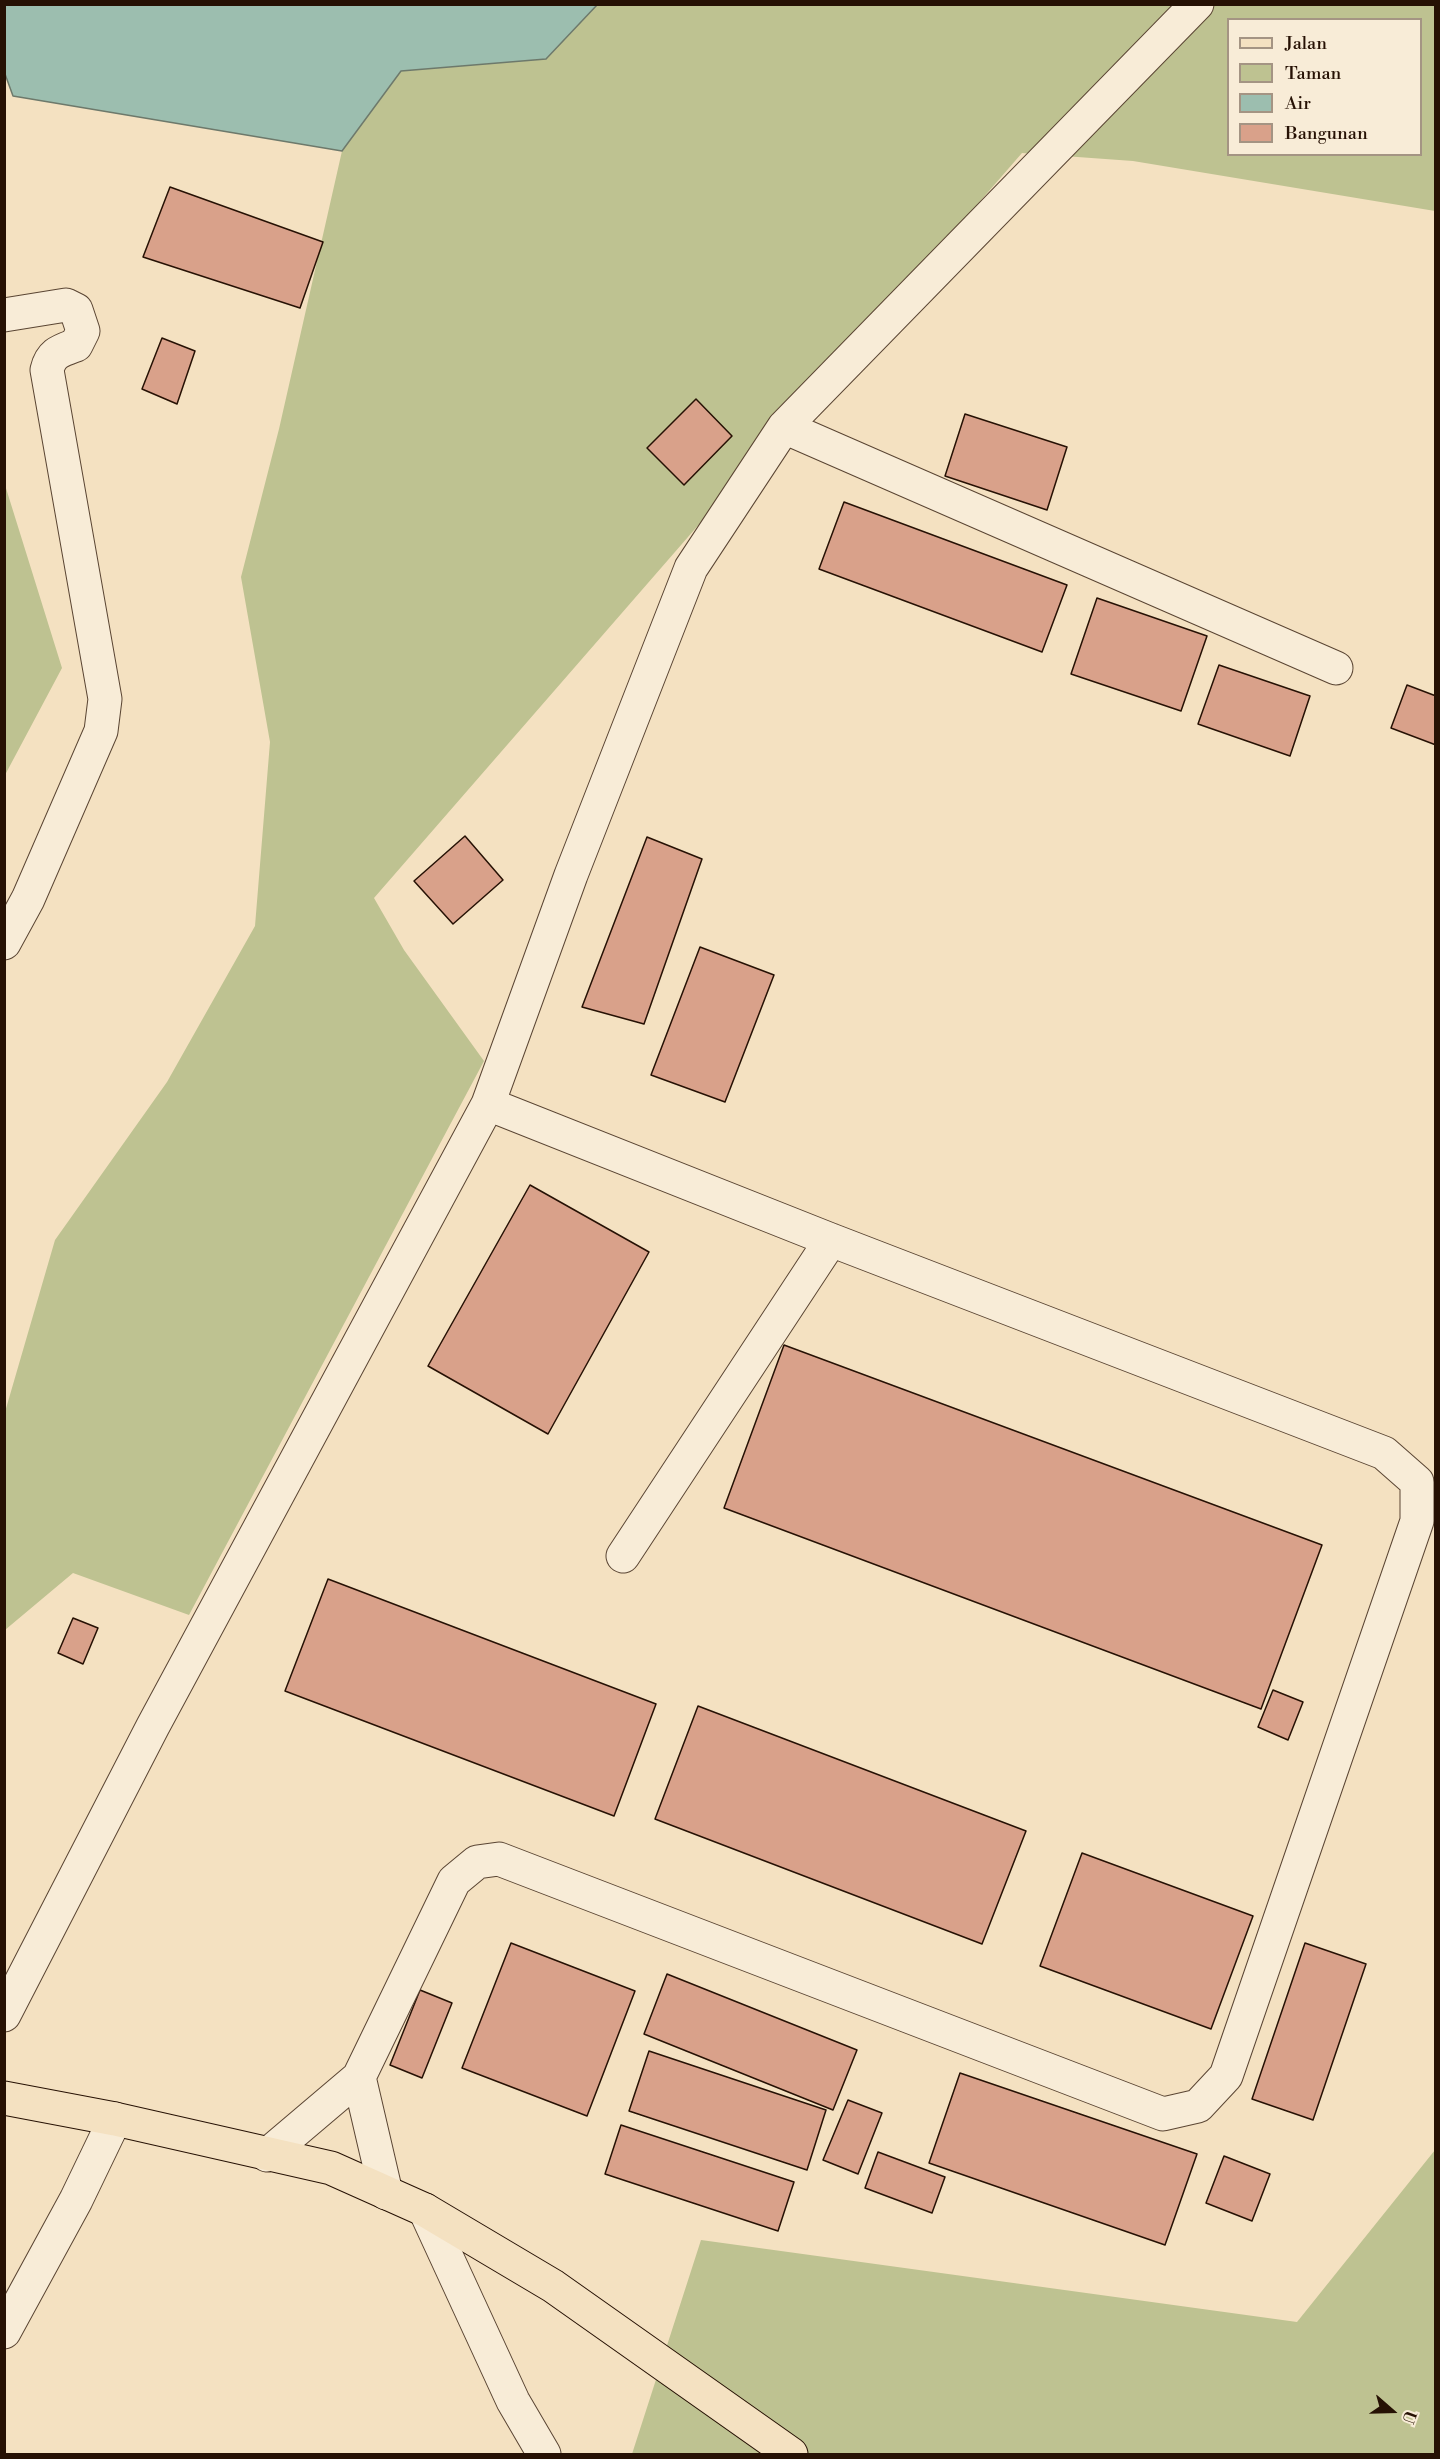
<!DOCTYPE html>
<style>
body{margin:0}
#map{position:relative;width:1440px;height:2459px;overflow:hidden;background:#f4e1c1;font-family:"Libre Bodoni",serif}
canvas{display:block}
.frame{position:absolute;inset:0;border:6px solid #261104;pointer-events:none}
.legend{position:absolute;left:1227px;top:18px;width:195px;height:138px;box-sizing:border-box;background:#f8ecd7;border:2px solid #a49483;margin:0;padding:8px 10px;list-style:none;font-size:18px;color:#261104}
.legend li{display:flex;align-items:center;gap:12px;height:30px}
.legend b{width:30px;border:2px solid #a49483}
.north{position:absolute;left:1362px;top:2381px;width:60px;height:60px;-webkit-text-stroke:4px #f8ecd7;paint-order:stroke;rotate:110deg;font-size:16px;font-weight:700;line-height:24px;text-align:center;color:#261104}
.north::after{content:'';display:block;margin:auto;width:21px;height:27px;background:#261104;clip-path:polygon(50% 0,100% 100%,50% 72%,0 100%)}
</style>
<div id="map">
<canvas width="1440" height="2459"></canvas>
<div class="frame"></div>
<ul class="legend">
<li><b style="height:8px;background:#f4e1c1"></b>Jalan</li>
<li><b style="height:16px;background:#bec291"></b>Taman</li>
<li><b style="height:16px;background:#9cbeaf"></b>Air</li>
<li><b style="height:16px;background:#d9a18a"></b>Bangunan</li>
</ul>
<div class="north">U</div>
</div>
<script>
const c = document.querySelector('canvas').getContext('2d');
c.lineJoin = 'round';
function fill(path, color) { c.fillStyle = color; c.fill(path, 'evenodd'); }
function trace(path, color, width, dash) { c.strokeStyle = color; c.lineWidth = width; c.lineCap = dash ? 'butt' : 'round'; c.setLineDash(dash || []); c.stroke(path); }
fill(new Path2D(`
 M597,5H1435V211L1133,161L1022,153L374,898L404,950L484,1061L189,1615L73,1573L5,1630V1412L55,1240L167,1082L255,926L270,742L241,577L279,429L342,151L401,71L546,59ZM1228,20H1420V154H1228Z
 M5,485L62,668L5,775H4Z
 M1435,2150V2454H632L701,2240L1297,2322Z`), '#bec291');
const water = new Path2D(`
 M4,5L5,4L597,5L546,59L401,71L342,151L13,96L5,74Z`);
fill(water, '#9cbeaf');
trace(water, '#6d796b', 1.5);
const building = new Path2D(`
 M170,187L323,242L300,308L143,257Z
 M162,338L195,351L177,404L142,389Z
 M696,399L732,436L684,485L647,448Z
 M965,414L1067,447L1047,510L945,476Z
 M844,502L1067,585L1042,652L819,569Z
 M1097,598L1207,636L1181,711L1071,674Z
 M1219,665L1310,696L1290,756L1198,724Z
 M1407,685L1436,696V745L1391,728Z
 M465,836L503,880L453,924L414,881Z
 M647,837L702,859L644,1024L582,1007Z
 M700,947L774,975L725,1102L651,1075Z
 M530,1185L649,1252L548,1434L428,1366Z
 M784,1345L1322,1545L1261,1709L724,1508Z
 M328,1579L656,1704L614,1816L285,1691Z
 M73,1618L98,1628L83,1664L58,1653Z
 M1273,1690L1303,1702L1288,1740L1258,1727Z
 M698,1706L1026,1831L982,1944L655,1819Z
 M1082,1853L1253,1916L1211,2029L1040,1966Z
 M511,1943L635,1991L587,2116L462,2068Z
 M1305,1943L1366,1964L1313,2120L1252,2099Z
 M667,1974L857,2050L833,2110L644,2034Z
 M420,1990L452,2003L422,2078L390,2065Z
 M649,2051L826,2110L807,2170L629,2111Z
 M960,2073L1197,2154L1165,2245L929,2163Z
 M848,2100L882,2113L858,2174L823,2160Z
 M621,2125L794,2182L778,2231L605,2174Z
 M878,2152L945,2177L932,2213L865,2188Z
 M1224,2156L1270,2174L1252,2221L1206,2203Z`);
fill(building, '#d9a18a');
trace(building, '#261104', 1.5);
const minor = new Path2D(`
 M4,315L66,305L76,310L83,331L76,345C60,351 51,353 47,370L105,699L101,731L28,899L4,943
 M784,427L1336,668
 M623,1556L831,1240
 M4,2015L153,1726L488,1104L571,875L691,568L784,427L1197,4
 M359,2077L386,2193
 M267,2155L359,2077L454,1881L477,1862L499,1859L1163,2114L1198,2106L1226,2076L1417,1521V1482L1384,1453L831,1240L488,1104
 M425,2210L513,2401L544,2454
 M4,2332L76,2200L115,2119`);
const major = new Path2D(`
 M4,2098L115,2119L331,2168L425,2210L553,2286L791,2454`);
trace(minor, '#5a4533', 35);
trace(major, '#261104', 35);
trace(minor, '#f8ecd7', 33);
trace(major, '#f4e1c1', 33);
</script>
